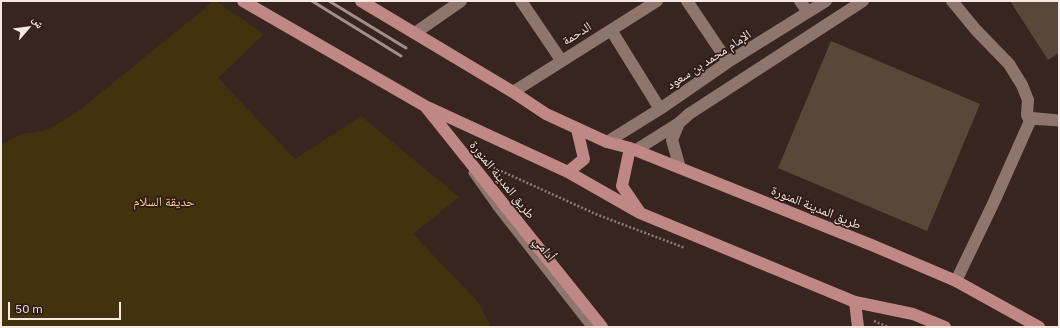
<!DOCTYPE html>
<meta charset="utf-8">
<style>
body{margin:0}
#map{position:relative;width:1060px;height:328px;overflow:hidden;background:#39251f;font-family:"IBM Plex Sans","Noto Naskh Arabic",sans-serif}
canvas{display:block}
.frame{position:absolute;inset:0;border:2px solid #f6e9e4;pointer-events:none}
.north{position:absolute;left:8px;top:8px;width:40px;height:40px;-webkit-text-stroke:3px #2e1b15;paint-order:stroke;rotate:62deg;font-size:11px;font-weight:700;line-height:16px;text-align:center;color:#f6e9e4}
.north::after{content:'';display:block;margin:auto;width:14px;height:18px;background:#f6e9e4;clip-path:polygon(50% 0,100% 100%,50% 72%,0 100%)}
.scale{position:absolute;left:8px;top:302px;width:113px;height:18px;box-sizing:border-box;border:2px solid #f6e9e4;border-top:0;padding-left:5px;font-size:12px;line-height:14px;white-space:nowrap;color:#f6e9e4;-webkit-text-stroke:3px #2e1b15;paint-order:stroke}
</style>
<div id="map">
<canvas width="1060" height="328"></canvas>
<div class="frame"></div>
<div class="north">ش</div>
<div class="scale">50 m</div>
</div>
<script>
const c = document.querySelector('canvas').getContext('2d');
c.lineJoin = 'round';
function fill(path, color) { c.fillStyle = color; c.fill(path, 'evenodd'); }
function trace(path, color, width, dash) { c.strokeStyle = color; c.lineWidth = width; c.lineCap = dash ? 'butt' : 'round'; c.setLineDash(dash || []); c.stroke(path); }
function write(font, color, halo, rows, align = 'center') {
  c.font = font + ' "IBM Plex Sans","Noto Naskh Arabic",sans-serif'; c.lineWidth = 3.5; c.setLineDash([]); c.textBaseline = 'middle'; c.strokeStyle = halo; c.fillStyle = color; for (const [text, x, y, turn = 0] of rows) {
    c.save(); c.translate(x, y); c.rotate((+turn || 0) * Math.PI / 180); c.textAlign = isNaN(turn) ? turn : align; if (halo) c.strokeText(text, 0, 0); c.fillText(text, 0, 0); c.restore();
  }
}
fill(new Path2D(`
 M214,1H216L264,34L218,78L295,159L361,116L459,197L413,234L479,303L491,327H1V145L22,134L47,130L76,113Z`), '#43320e');
fill(new Path2D(`
 M1010,1H1059V53L1048,60Z
 M831,41L980,104L927,231L778,168Z`), '#59483a');
trace(new Path2D(`
 M490,166L598,215L685,248
 M874,321L888,327`), '#8c7b75', 2.5, [2, 2]);
trace(new Path2D(`
 M1027,115L1059,118
 M1030,121L1059,123
 M472,173L496,207L590,327`), '#8e766e', 7);
trace(new Path2D(`
 M521,1L561,60
 M687,1L728,62
 M800,1L808,12
 M952,1L976,30L1009,64L1022,85L1028,100L1027,115L1030,121L993,204L956,281
 M611,30L660,109
 M415,33L461,1
 M513,92L657,1
 M607,142L660,109L728,62L826,1
 M636,150L679,123
 M680,168L672,140L679,123L689,114L863,1`), '#8e766e', 12);
trace(new Path2D(`
 M243,1L425,106L602,327
 M361,1L513,92L546,114L607,142L630,148L874,246L956,281L1039,327
 M427,107L568,172L584,159L577,129
 M630,148L622,186L639,211
 M568,172L640,213L855,302L913,314L945,327
 M855,302L858,327`), '#bf8786', 12);
trace(new Path2D(`
 M312,1L401,56
 M329,1L406,48`), '#a08f8a', 3);
write('13px', '#f6e9e4', '#2e1b15', [
 ["الدحمة",577,34,-32],
 ["الإمام محمد بن سعود",709,60,-33],
 ["طريق المدينة المنورة",502,180,51],
 ["طريق المدينة المنورة",816,208,22],
 ["أدامي",544,249,52]
]);
write('13px', '#fcd690', '#2e1b15', [
 ["حديقة السلام",164,202]
]);
</script>
